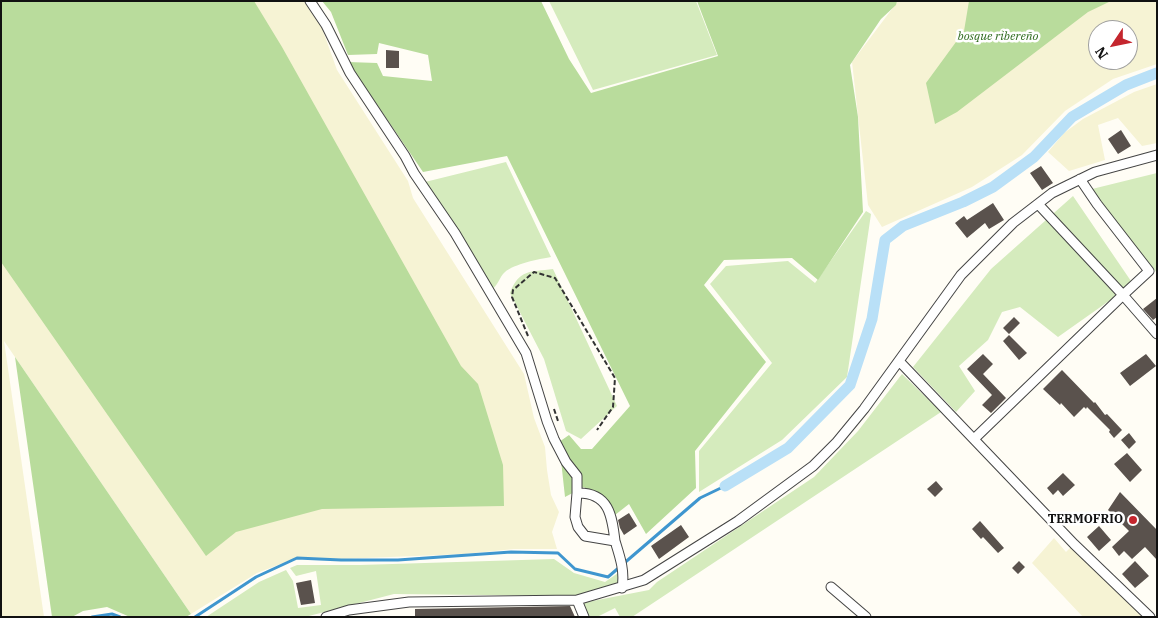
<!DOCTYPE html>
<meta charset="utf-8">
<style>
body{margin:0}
#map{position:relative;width:1158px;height:618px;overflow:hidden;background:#fffdf5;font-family:"IBM Plex Serif",serif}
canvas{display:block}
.frame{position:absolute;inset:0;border:2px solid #111;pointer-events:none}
.north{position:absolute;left:1088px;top:20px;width:50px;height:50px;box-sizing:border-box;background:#fff;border:1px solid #a0a0a0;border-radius:50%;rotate:236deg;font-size:14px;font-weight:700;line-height:20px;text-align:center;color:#111}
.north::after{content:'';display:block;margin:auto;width:18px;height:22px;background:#c4262e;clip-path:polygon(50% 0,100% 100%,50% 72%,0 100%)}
</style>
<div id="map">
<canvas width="1158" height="618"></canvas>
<div class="frame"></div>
<div class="north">N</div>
</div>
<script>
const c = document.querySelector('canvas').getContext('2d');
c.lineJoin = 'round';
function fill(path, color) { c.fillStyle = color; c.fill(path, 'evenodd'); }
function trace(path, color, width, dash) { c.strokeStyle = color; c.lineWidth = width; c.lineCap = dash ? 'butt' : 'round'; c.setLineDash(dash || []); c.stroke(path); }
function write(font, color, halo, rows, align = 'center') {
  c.font = font + ' "IBM Plex Serif",serif'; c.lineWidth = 5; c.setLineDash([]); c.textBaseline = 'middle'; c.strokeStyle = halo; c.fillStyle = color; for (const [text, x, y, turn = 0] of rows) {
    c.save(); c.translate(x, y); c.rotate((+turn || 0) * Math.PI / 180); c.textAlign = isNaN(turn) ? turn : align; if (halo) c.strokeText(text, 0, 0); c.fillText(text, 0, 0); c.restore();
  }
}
fill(new Path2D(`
 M1,1H304L322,28L337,70L408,181L413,198L524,374L534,418L545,447L547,470L551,495L559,512L552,532L557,549H514L465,554L340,559L299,557L257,573L191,614L4,341L44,617H1Z
 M896,1H1157V64L1113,79L1065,111L1022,155L972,187L882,227L868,205L852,62L895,5ZM1098,30H1128V60H1098Z
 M1157,84V143L1142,146L1118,118L1098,125L1105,160L1069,171L1048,152L1064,133L1083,119L1134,92Z
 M1054,538L1066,552L1074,544L1150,617H1083L1032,563Z`), '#f6f3d4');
fill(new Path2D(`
 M549,1H696L717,55L593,90Z
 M506,162L551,257C539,259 514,264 505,272C499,277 499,285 490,291L425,182Z
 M1157,173V273L1088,190Z
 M1073,196L1133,284L1058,337L1020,307L1002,312L988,340L959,366L975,391L956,412L913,367L991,269Z
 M866,211L871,214L847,377L782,440L699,492V451L772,363L710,284L726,266L788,261L815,283Z
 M553,269L617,406L581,439L566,431L544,359L510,293C519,269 530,272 553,269Z
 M902,374L941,412L632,617H620L615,608L597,617H589L582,603L649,590L657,582L814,477L858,431Z
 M554,559L574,573L605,582L618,573V587L575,596L394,594L305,617H206L259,582L286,570L293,581L298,608L321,605L316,571L296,576L290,568L297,565H360Z`), '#d5ebbd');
fill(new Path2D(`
 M1,1H254L282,47L461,366L478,384L503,465L504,506L322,509L236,532L206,556L1,262Z
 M322,1H541L569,59L591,93L718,56L697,1H897L896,5L881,19L850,65L858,117L863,212L818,280L792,258L724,260L704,285L766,362L695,451L696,488L646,534L629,504L615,515L602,501L584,487L565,497L559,442L569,435L581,449H592L630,406L507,156L423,172L348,62L377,63L383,76L432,81L428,55L379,43L377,54L348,55L331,12Z
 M969,1H1111L1088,12L957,112L935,124L926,83L964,31Z
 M15,357L191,614L186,617H130L107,607L83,611L72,617H52Z`), '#b9dc9c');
trace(new Path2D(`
 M92,617L112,614L120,617
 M195,617L256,577L297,558L341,560H398L511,552L558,553L575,569L608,577L700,498L725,486`), '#3f96cf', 3);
trace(new Path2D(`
 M725,486L788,448L850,385L872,319L885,240L903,226L963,202L993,187L1034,157L1072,117L1126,85L1157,73`), '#b9e0f7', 11);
fill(new Path2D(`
 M386,50L399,51V68H386Z
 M1121,130L1131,146L1118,154L1108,139Z
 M1041,166L1053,183L1042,190L1030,173Z
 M993,203L1004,220L989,229L985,223L967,238L955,223L964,216L967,220Z
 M1157,298V317L1153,320L1143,309Z
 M1014,317L1020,323L1009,334L1003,328Z
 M1009,335L1027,353L1019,360L1003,341Z
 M983,354L993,364L983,374L1006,398L991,413L982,405L992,395L967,369Z
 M1146,354L1156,366L1130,386L1120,373Z
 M1062,370L1094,403L1095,402L1105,415L1107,414L1122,430L1114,438L1109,432L1110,430L1087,407L1086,409L1084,407L1074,417L1061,403L1060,405L1043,389Z
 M1129,433L1136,442L1129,449L1121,440Z
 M1127,453L1142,470L1130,482L1114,464Z
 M1063,473L1075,485L1063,496L1058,490L1053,495L1047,488Z
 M936,481L943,489L935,497L927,489Z
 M1120,492L1157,530V560L1145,547L1132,559L1124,551L1119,556L1112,547L1129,531L1108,510Z
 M629,513L637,526L624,535L620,528L618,520Z
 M980,521L1004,548L998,553L983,537L981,539L972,529Z
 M681,525L689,537L659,559L651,546Z
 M1099,526L1111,540L1099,551L1087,537Z
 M1019,561L1025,567L1018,574L1012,568Z
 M1135,561L1149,576L1135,588L1122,574Z
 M311,580L315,603L301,605L296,583Z
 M570,606L575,617H415V609Z`), '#5a524d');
const street = new Path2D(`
 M310,1L326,25L350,73L405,156L414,173L455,233L526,353L547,421L554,439L566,462L577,476V493L575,517L578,527L585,536L615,541C620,557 625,571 622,588
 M1080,179L1097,204L1149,271L1123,295L1157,334
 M899,361L1074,544L1150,617
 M974,439L1123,295L1038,204
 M577,493C609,492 612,516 615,541
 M831,587L866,617
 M577,600L584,617
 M326,617L349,610L409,602L577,600L644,580L738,521L813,466L836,443L864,409L961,275L1013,223L1052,193L1095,172L1157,155`);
trace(street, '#444', 11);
trace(new Path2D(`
 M528,336L512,297L513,290L534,272L555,278L615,378L613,407L597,430
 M554,409L558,421`), '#333', 2, [5, 2.5]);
trace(street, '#fff', 9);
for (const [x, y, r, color] of [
 [1133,520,5,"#c4262e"]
]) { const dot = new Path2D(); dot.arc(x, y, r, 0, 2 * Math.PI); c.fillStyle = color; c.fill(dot); trace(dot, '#fff', 2); }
write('italic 12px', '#2f6b1f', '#fff', [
 ["bosque ribereño",998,37]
]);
write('bold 12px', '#111', '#fff', [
 ["TERMOFRIO",1123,520]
], 'right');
</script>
